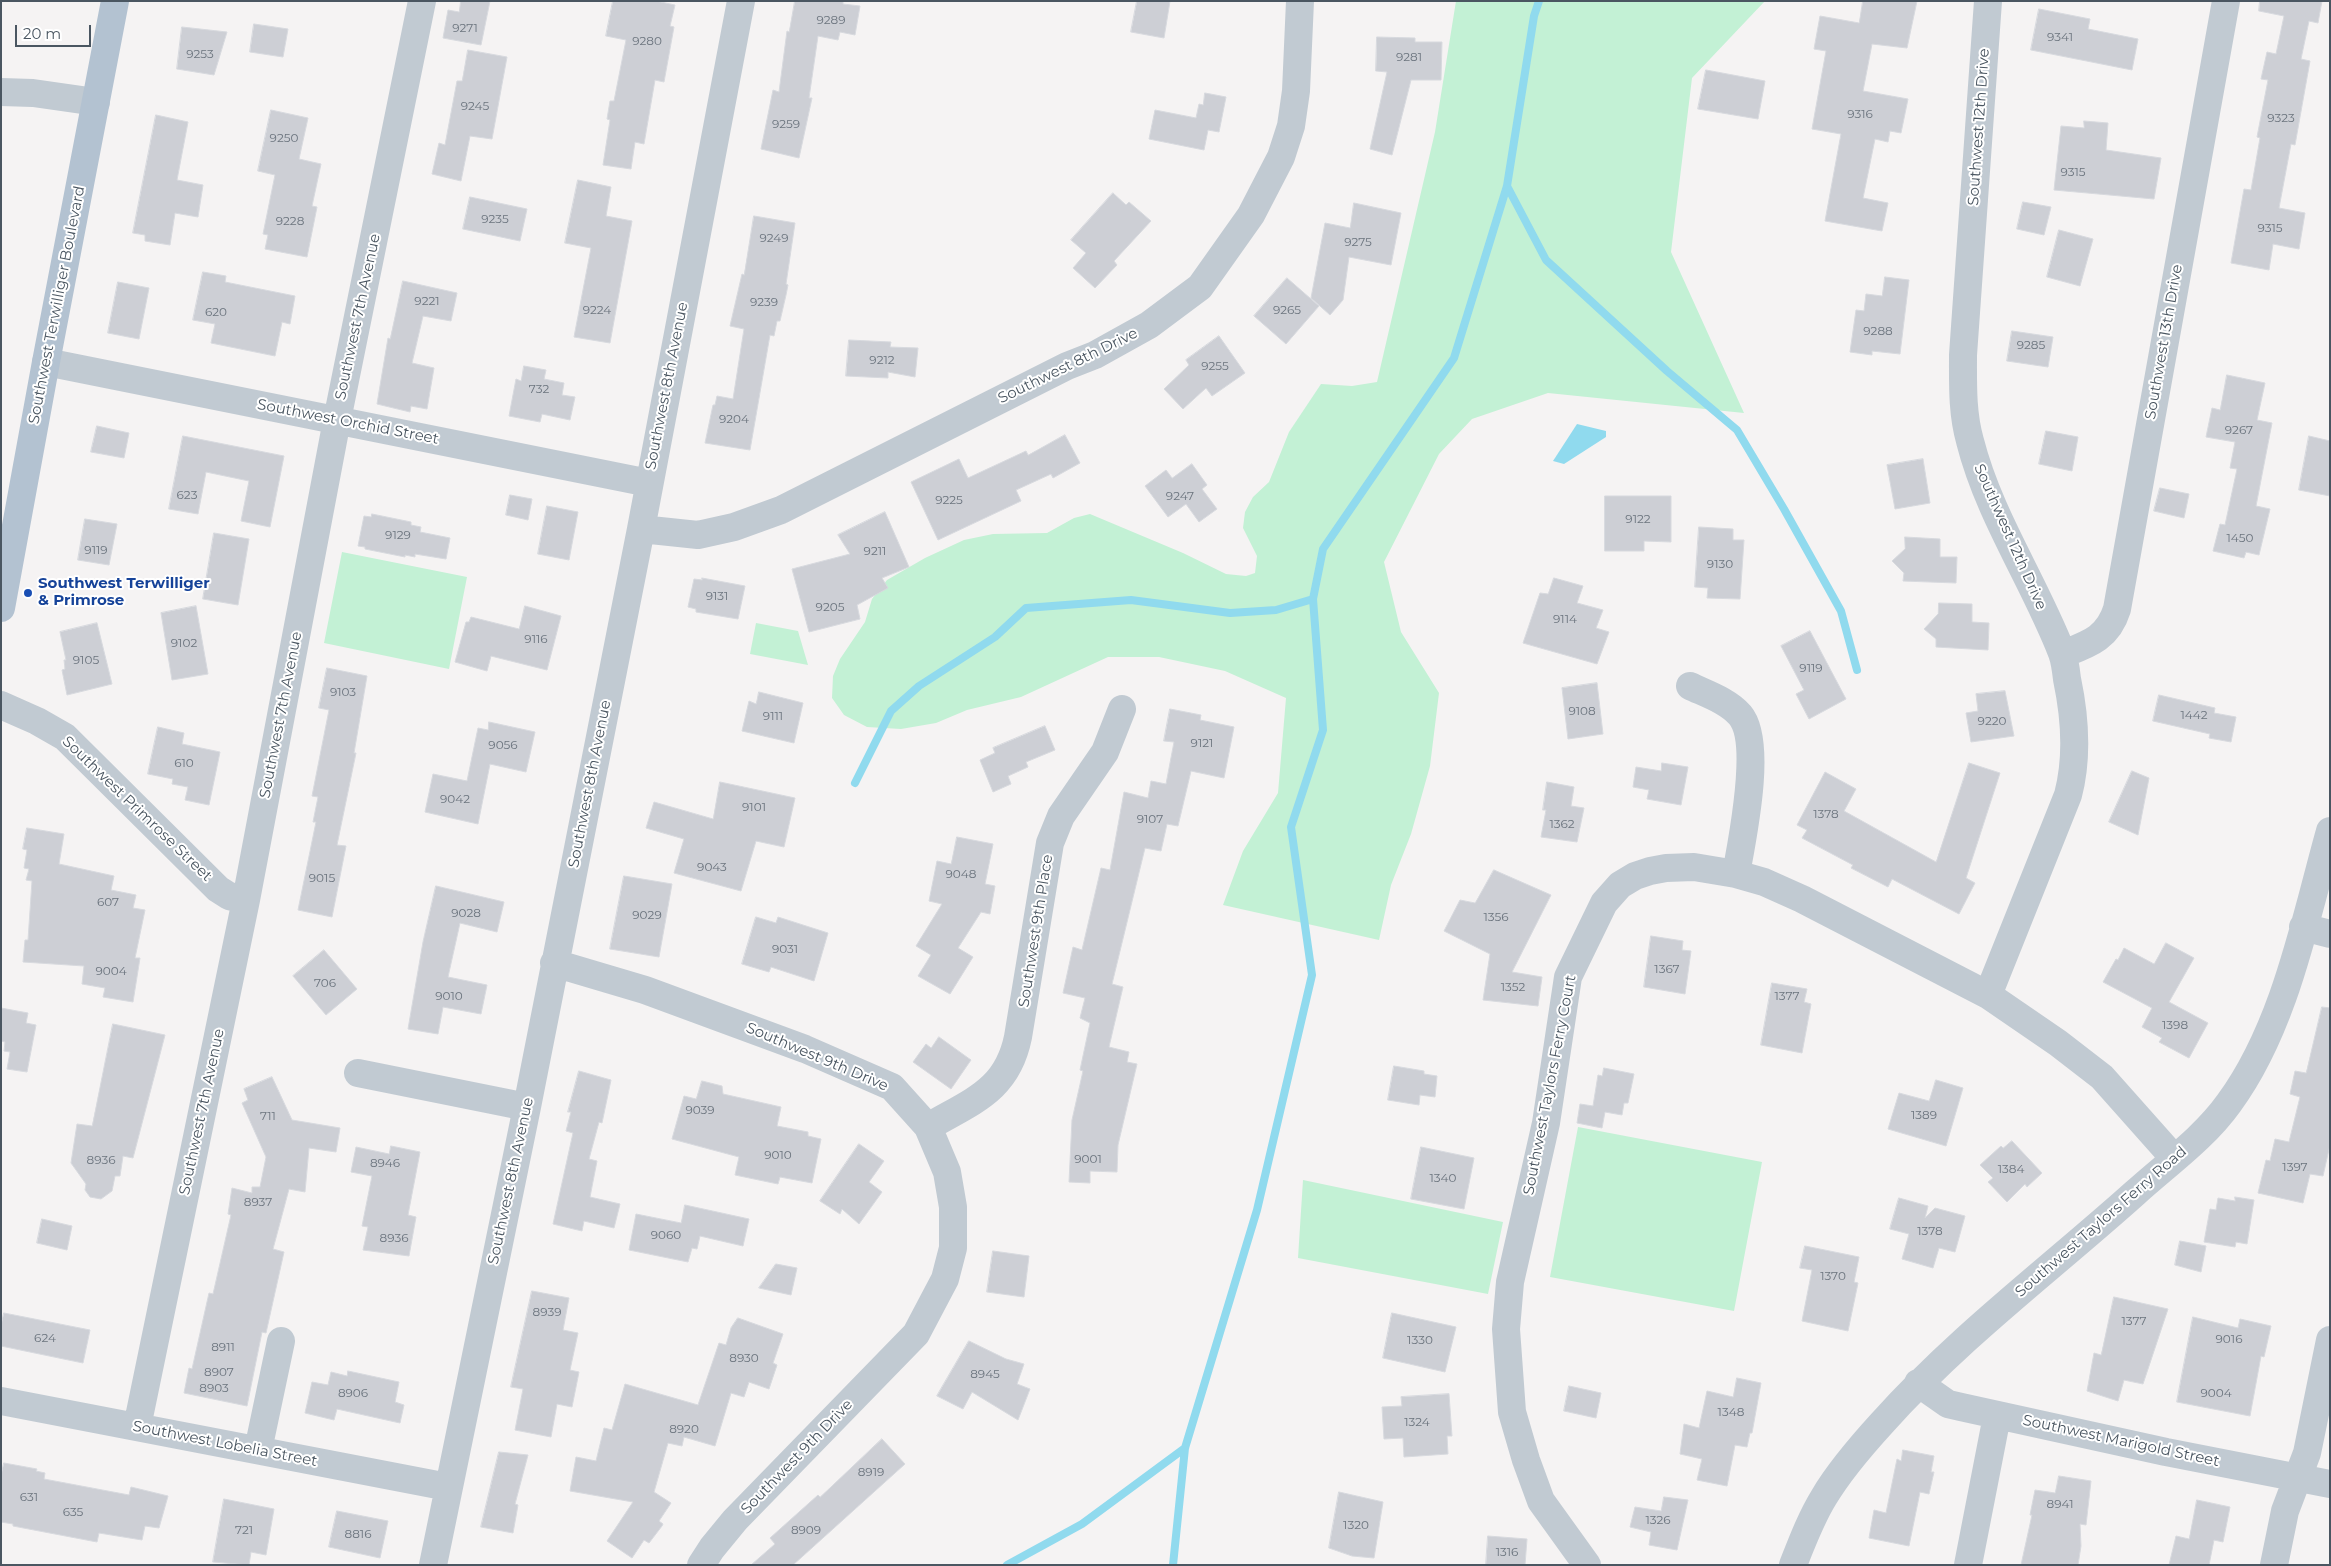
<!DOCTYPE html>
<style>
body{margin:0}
#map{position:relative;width:2331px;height:1566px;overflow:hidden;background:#f5f3f3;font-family:Montserrat,sans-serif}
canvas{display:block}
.frame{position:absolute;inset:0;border:2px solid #4a5661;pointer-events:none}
.scale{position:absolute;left:15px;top:25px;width:76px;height:22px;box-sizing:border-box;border:2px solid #4a5661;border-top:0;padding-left:6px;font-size:15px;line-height:18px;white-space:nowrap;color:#4a5661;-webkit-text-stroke:4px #fff;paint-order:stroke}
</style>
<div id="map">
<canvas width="2331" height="1566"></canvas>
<div class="frame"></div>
<div class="scale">20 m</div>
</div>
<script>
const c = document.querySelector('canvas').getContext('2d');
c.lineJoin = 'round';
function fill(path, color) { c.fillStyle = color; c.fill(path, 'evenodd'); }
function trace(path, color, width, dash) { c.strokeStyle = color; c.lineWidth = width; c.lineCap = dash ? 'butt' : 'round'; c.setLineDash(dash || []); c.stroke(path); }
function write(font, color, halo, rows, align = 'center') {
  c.font = font + ' Montserrat,sans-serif'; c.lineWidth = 4; c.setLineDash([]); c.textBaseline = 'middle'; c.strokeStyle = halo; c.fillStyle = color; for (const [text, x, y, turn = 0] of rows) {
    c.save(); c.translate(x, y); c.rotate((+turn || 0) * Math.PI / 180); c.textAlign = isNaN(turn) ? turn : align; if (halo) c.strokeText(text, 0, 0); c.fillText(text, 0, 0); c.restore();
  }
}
fill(new Path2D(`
 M1456,1H1765L1692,78L1671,252L1744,413L1548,393L1472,419L1439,454L1384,562L1401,632L1439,693L1430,766L1411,834L1391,885L1379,940L1223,905L1243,851L1278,793L1286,698L1225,671L1159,657H1108L1021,697L967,710L936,723L901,729L867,727L844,715L832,698L833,676L840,659L865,622L872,599L887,580L925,558L964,540L993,534L1047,533L1074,518L1090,514L1183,553L1226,574L1246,576L1255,573L1257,556L1243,528L1245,512L1253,497L1269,482L1289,432L1321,384L1352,386L1377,382L1435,132Z
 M342,552L467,577L449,669L324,643Z
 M756,623L798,631L808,665L750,654Z
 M1578,1127L1762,1162L1734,1311L1550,1277Z
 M1303,1180L1503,1222L1488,1294L1298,1258Z`), '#c3f1d5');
fill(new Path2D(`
 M1577,424L1606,431V437L1564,464L1553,461Z`), '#90daee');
trace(new Path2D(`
 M1507,186L1546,260L1667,371L1737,430L1784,509L1841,611L1857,670
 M855,783L891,711L919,686L995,637L1026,608L1131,600L1230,613L1276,610L1313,599
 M1007,1565L1082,1524L1185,1448
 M1173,1565L1185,1448L1257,1210L1312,975L1291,827L1323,730L1313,599L1323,549L1454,358L1507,186L1534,16L1539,1`), '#90daee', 8);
const building = new Path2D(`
 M461,1H490L481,45L443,38L448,10L459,12Z
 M613,1H656L675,5L670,26L674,27L664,82L655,80L644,144L635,142L631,169L603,165L610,120L607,119L610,101H614L626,40L606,36Z
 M795,1H843V4L860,6L855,35L840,32L838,40L818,36L809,98H812L799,158L761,149L773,90L779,92L787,31L789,32Z
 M1137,1H1170L1164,38L1131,32Z
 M1863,1H1917L1907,48L1872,44L1863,91L1908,99L1901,133L1890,131L1888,142L1875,139L1863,198L1888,203L1882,231L1825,221L1841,134L1812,129L1826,51L1814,49L1820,16L1859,23Z
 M2260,1H2322L2318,23L2309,21L2301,59L2310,61L2295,145L2291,144L2279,208L2305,213L2299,249L2273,244L2269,270L2231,263L2244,189L2251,190L2260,138L2257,137L2268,80L2261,79L2267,52L2276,54L2284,16L2259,11Z
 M2039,9L2090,19L2088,29L2138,39L2132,70L2031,50Z
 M254,24L288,29L283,57L250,52Z
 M182,27L227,32L214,75L177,69Z
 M1377,37L1415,38V42H1442L1441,80H1411L1392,155L1370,149L1387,72L1376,71Z
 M468,50L507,57L492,139L470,136L461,181L432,174L439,143L445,145L457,81H462Z
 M1706,70L1765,81L1758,119L1698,109Z
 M1205,93L1226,97L1219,132L1208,130L1204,150L1149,139L1155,110L1196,118L1199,104L1203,105Z
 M271,110L308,118L299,159L321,164L312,206L317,207L307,257L265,249L268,235L263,234L275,175L258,171Z
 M156,115L188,122L177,180L203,185L198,217L175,213L170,245L145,241V235L133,233Z
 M2084,121L2108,123L2106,150L2161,158L2154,199L2054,190L2061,126L2084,128Z
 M578,180L611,187L606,216L632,221L610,343L574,337L591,248L565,243Z
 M1113,193L1126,205L1129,202L1151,221L1114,261L1117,265L1095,288L1073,268L1086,253L1071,240Z
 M470,197L527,209L520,241L463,229Z
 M2023,202L2051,207L2044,235L2017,229Z
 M1354,203L1401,213L1391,265L1349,257L1343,300L1330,315L1311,298L1325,223L1350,228Z
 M754,216L795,223L786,284L788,285L786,295L780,321H777L774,336L770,335L750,450L705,443L713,405H715L717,396L733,399L744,329L730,326L742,274L744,275Z
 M2059,230L2093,239L2080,286L2047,277Z
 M203,272L226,276L225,282L295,296L290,324L282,322L275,356L211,343L215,324L193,320Z
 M1885,277L1909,280L1900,354L1872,351V355L1850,352L1856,310L1864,311L1866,294L1882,296Z
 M1287,278L1319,306L1286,344L1254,316Z
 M403,281L457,293L451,321L423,316L412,363L434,368L427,409L411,406L410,412L377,404L388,338L390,339Z
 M118,282L149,288L139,339L108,333Z
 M2012,331L2053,337L2048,367L2007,361Z
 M1219,336L1245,373L1212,396L1206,388L1183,409L1164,389L1189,365L1186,360Z
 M849,340L891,342L890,347L918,348L915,377L888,372V378L846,376Z
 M524,366L546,370L544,379L564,383L562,395L575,397L570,420L542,414L540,422L509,416L516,379L521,381Z
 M2227,375L2265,383L2257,420L2272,423L2256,506L2270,509L2259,555L2246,552L2244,558L2213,551L2220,524L2225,525L2237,469L2230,468L2235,442L2206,437L2212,408L2220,410Z
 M97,426L129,433L124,458L91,452Z
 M2046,431L2078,437L2072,471L2039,464Z
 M1065,435L1080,463L1053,478L1051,474L1016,490L1021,501L938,540L911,482L959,459L968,478L1026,451L1028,455Z
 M183,436L284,456L270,527L241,521L249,481L206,472L198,514L169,509Z
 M2309,436L2330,441V496L2299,490Z
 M1923,459L1930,503L1895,509L1887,465Z
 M1192,464L1207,485L1202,489L1217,509L1199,522L1186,504L1168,517L1145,486L1166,470L1172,478Z
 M2160,488L2189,494L2184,518L2154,511Z
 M510,495L532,499L528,520L506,515Z
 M1605,496H1671V542L1644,541V551H1605Z
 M547,506L578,512L569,560L538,554Z
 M885,512L909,567L882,578L888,588L857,605L860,619L809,632L792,569L850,554L838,535Z
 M372,514L411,522V525L421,527L420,532L450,538L446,559L415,554V557L405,555V557L365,549V547L358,546L364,516L371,517Z
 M85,519L117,524L109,565L78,560Z
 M1699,527L1733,529V540H1744L1740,599L1707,598L1708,588L1695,587Z
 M214,533L249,539L238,605L203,599Z
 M1905,537L1940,539V557H1957L1956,583L1903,581L1904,573L1892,561L1905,549Z
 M702,578L745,586L738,619L696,612V609L688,607L694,579L702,580Z
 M1554,578L1583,586L1577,603L1603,610L1596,628L1609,632L1597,664L1523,643L1540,593L1548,594Z
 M1939,603L1972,604V622L1989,623L1988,650L1936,647V639L1924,629L1938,614Z
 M196,606L208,674L172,680L161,613Z
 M525,606L561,616L547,670L491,656L487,671L455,662L466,622H469L471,617L519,629Z
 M97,623L112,684L67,695L62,670L65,669L64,660H66L60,632Z
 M1810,631L1846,699L1809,719L1796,694L1804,690L1781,646Z
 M327,668L367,676L354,753H356L337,845L346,846L332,917L298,910L316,822H313L318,797L312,796L329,710L319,708Z
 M1597,683L1603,734L1568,739L1562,688Z
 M2005,691L2014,736L1971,742L1966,713L1978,711L1976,694Z
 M759,692L803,703L794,743L742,731L749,701L756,704Z
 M2159,695L2215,708L2214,713L2236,717L2231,742L2209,738L2210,734L2153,721Z
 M1170,709L1201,715L1200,720L1234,727L1224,778L1191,771L1178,826L1167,824L1161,851L1145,848L1112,984L1123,987L1109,1047L1129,1052L1127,1062L1137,1064L1118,1145L1117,1172L1090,1171V1183L1069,1182L1072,1120L1083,1071L1080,1070L1090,1023L1080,1018L1085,998L1063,993L1073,947L1082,950L1101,868L1110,870L1124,792L1148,798L1151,781L1166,784L1174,742L1164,741Z
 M489,722L535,732L526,772L490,764L478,824L425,812L433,774L467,781L478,728L488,730Z
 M1045,726L1055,750L1026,762L1028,767L1008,776L1011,784L993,792L980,760L995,753L993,748Z
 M158,727L184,733L182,744L220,752L209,805L185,800L188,787L172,784L173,779L148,774Z
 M1662,763L1688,767L1681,805L1647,799L1649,790L1633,787L1636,767L1661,771Z
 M1969,763L2000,773L1966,878L1975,883L1959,914L1892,879L1888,887L1851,868L1853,865L1802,838L1807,830L1797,825L1825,772L1856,789L1844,811L1936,862Z
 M2132,771L2149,778L2138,835L2109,822Z
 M720,782L795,798L784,847L756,841L741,891L674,873L684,839L646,828L654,802L713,819Z
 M1547,782L1574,787L1571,806L1584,808L1577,842L1541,837L1546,810H1543Z
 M27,828L64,834L59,864L114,876L111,890L136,895L133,908L145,910L135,958H140L133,1002L103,997L105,988L82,984L84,966L23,962L25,940H28L32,881L26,880L29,869L24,868L27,850L23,849Z
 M957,837L993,844L985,884L995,886L990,914L981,912L958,948L973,957L950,994L918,976L931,955L916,946L942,904L929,901L937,861L951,864Z
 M1494,870L1551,895L1512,972L1542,977L1538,1006L1483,1000L1490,954L1444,931L1460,900L1475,903Z
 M624,876L672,884L659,957L610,949Z
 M436,886L504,902L497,932L460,923L448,977L487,985L481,1014L443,1007L438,1034L408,1029L423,942Z
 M756,917L776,923L778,917L828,933L814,981L771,967L769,972L742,964Z
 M1651,936L1683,941L1682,950L1691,951L1685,994L1644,987Z
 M2166,943L2194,958L2169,1002L2208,1023L2189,1058L2159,1042L2162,1038L2142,1027L2152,1008L2103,982L2116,959L2118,960L2124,948L2154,964Z
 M324,950L357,989L326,1015L293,976Z
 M1772,983L1807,989L1804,1002L1811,1004L1802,1053L1761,1045Z
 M2322,1007L2330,1008V1145L2323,1176L2310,1174L2303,1203L2258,1193L2266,1160L2270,1161L2275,1139L2289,1142L2300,1097L2290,1094L2295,1071L2306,1073Z
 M1,1008L28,1013L26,1023L36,1025L27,1072L7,1069L10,1052L4,1051L5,1042L1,1041Z
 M113,1024L165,1035L133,1158L123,1156L120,1176H115L112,1191L101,1199L90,1197L85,1190L86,1184L71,1163L77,1124L92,1126Z
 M939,1037L971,1060L951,1089L913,1062L926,1044L931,1048Z
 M1394,1066L1424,1071V1074L1437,1076L1435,1097L1420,1095L1419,1105L1388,1100Z
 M1604,1068L1634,1074L1628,1103H1624L1622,1115L1605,1112L1602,1128L1577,1123L1580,1104L1593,1106L1598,1075L1602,1076Z
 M579,1071L611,1080L602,1123L599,1122L589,1159L597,1161L590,1197L620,1204L614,1228L584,1221L582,1231L553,1224L573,1133L566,1131L571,1112H568Z
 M272,1077L292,1120L340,1128L336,1152L309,1148L305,1192L289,1189L273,1249L284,1252L266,1333L262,1332L247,1406L184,1393L189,1368L192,1369L209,1293L213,1294L231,1215L228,1214L232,1188L252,1193V1187H260L266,1157L242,1103L248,1100L244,1089Z
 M1936,1080L1963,1088L1946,1146L1888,1129L1899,1093L1929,1101Z
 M702,1081L722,1086L723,1094L781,1107L777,1126L808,1132V1136L821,1139L812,1183L780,1177L778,1184L735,1175L739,1157L672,1139L684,1096L696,1099Z
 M2012,1141L2042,1173L2027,1187L2025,1184L2007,1202L1988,1182L1993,1178L1980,1165L2001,1146L2003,1148Z
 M859,1144L884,1161L869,1182L882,1192L859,1224L842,1209L840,1214L820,1201Z
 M391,1146L420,1152L408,1215L416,1217L409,1256L363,1250L368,1227L362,1226L372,1176L351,1172L356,1147L389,1154Z
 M1421,1147L1474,1158L1464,1209L1411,1199Z
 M2235,1197L2254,1200L2247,1244L2236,1242L2235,1247L2204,1242L2210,1209L2216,1210L2218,1198L2235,1201Z
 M1899,1198L1928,1206L1925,1218L1935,1208L1965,1216L1955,1252L1939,1248L1933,1268L1902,1259L1909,1234L1890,1229Z
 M685,1205L749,1219L743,1246L700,1236L697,1249L692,1248L688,1262L629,1250L636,1214L681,1223Z
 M42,1219L72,1226L67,1250L37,1243Z
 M2180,1241L2206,1246L2201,1272L2175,1265Z
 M1805,1246L1859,1257L1854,1282L1858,1283L1848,1331L1802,1321L1812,1270L1800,1268Z
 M993,1251L1029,1256L1024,1297L987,1292Z
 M776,1264L797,1268L791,1295L759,1288Z
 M532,1291L569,1298L563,1330L578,1333L570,1370L579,1372L572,1407L557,1404L551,1437L515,1430L523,1389L511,1387Z
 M2114,1297L2168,1309L2143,1384L2124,1380L2118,1401L2087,1391L2094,1353L2101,1355Z
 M4,1313L90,1330L83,1363L1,1346V1326Z
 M1392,1313L1456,1327L1445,1372L1383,1358Z
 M2193,1317L2238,1328L2240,1319L2271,1326L2264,1357L2261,1356L2250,1416L2177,1402Z
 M738,1318L783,1334L773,1363L777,1365L769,1389L749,1382L744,1397L731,1393L715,1446L684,1437L682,1446L668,1443L654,1492L671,1503L659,1521L663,1524L662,1526L649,1543L644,1540L632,1558L607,1541L633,1502L570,1491L576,1457L596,1461L604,1428L612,1430L625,1384L698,1405L719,1343L726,1345L731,1328Z
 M969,1341L1006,1359L1024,1364L1017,1384L1030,1389L1018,1420L972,1392L963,1409L937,1396Z
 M348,1371L399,1382L395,1402L404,1405L400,1423L337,1409L334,1420L305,1413L312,1382L328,1385L331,1372L347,1376Z
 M1737,1378L1761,1383L1752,1433H1750L1747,1447L1735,1445L1727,1486L1697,1480L1702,1459L1680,1454L1684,1424L1699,1428L1707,1391L1733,1397Z
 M1569,1386L1601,1393L1596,1418L1564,1411Z
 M1449,1394L1452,1436H1447L1448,1454L1404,1457L1403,1438L1384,1439L1382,1407L1402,1406L1401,1397Z
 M882,1439L905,1464L793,1565H751L775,1544L770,1538L818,1495L820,1497Z
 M1903,1450L1934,1456L1931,1472H1934L1929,1494L1920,1492L1909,1546L1869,1538L1874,1510L1886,1513L1897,1459L1901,1461Z
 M499,1452L528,1455L515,1504L518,1505L513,1533L481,1527Z
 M4,1463L37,1469L36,1471L45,1473L44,1479L129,1495L131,1487L168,1496L159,1528L145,1526L142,1540L99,1533L97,1542L13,1526V1524L1,1522V1476Z
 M2059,1476L2091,1481L2086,1525L2080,1524L2081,1546L2078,1565H2021L2032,1515H2030L2035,1490L2055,1493Z
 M1339,1492L1383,1502L1374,1558L1352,1556L1329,1548Z
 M1664,1497L1688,1500L1677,1550L1649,1545L1651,1532L1630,1527L1635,1507L1661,1511Z
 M224,1499L274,1509L266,1555L251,1552L249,1565L213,1562Z
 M2197,1500L2230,1507L2223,1542L2214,1540L2209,1565H2169L2176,1536L2189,1539Z
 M337,1511L388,1521L380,1558L329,1547Z
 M1488,1536L1527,1539L1525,1565H1486Z`);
fill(building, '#cdcfd5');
trace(building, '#d7d9de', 1);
trace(new Path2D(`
 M1,92L33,93L96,102
 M46,362L649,483
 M641,529L698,535L734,527L781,510L1067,366L1095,355L1149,325L1200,287L1251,215L1281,157L1291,126L1296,91L1300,1
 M2063,654C2089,644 2108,638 2117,609L2226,1
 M1690,686C1707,694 1728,701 1740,715C1763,742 1742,840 1736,874
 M1,705L37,721L65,737L218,889L229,896L246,900
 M2303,927L2330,934
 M554,963L645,990L805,1049L892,1087L928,1127L947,1172L953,1207V1248L945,1279L916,1334L735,1520L712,1548L701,1565
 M1988,995L2068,795C2078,757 2075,717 2067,679C2066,670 2065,661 2062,653C2034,581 1989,516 1970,441C1962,413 1963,384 1963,355L1988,1
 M358,1073L527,1107
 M928,1127C972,1101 1007,1091 1018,1037L1050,843L1061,816L1105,752L1122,709
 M1918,1383L1948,1404L1961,1407L2166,1452L2330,1484
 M1,1401L448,1487
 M137,1427L246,900L337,420L422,1
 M258,1450L281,1341
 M433,1565L527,1107L641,529L741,1
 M1587,1565L1541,1501L1526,1460L1512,1412L1506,1329L1510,1282L1546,1123L1568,977L1604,903L1620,885L1635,876L1650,871L1666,868L1694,867L1736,874L1764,882L1802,899L1988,995L2058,1043L2102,1077L2174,1158
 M1793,1565C1802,1542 1811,1518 1824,1497C1840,1470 1861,1446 1882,1423C1959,1337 2049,1270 2135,1193C2167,1164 2204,1138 2229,1103C2285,1027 2305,920 2330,831
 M1968,1565L1997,1416
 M2274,1565L2285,1511L2307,1453L2330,1340`), '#c1cad2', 28);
trace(new Path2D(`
 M1,608L46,362L115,1`), '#b3c2d1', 28);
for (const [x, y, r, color] of [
 [28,593,5,"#1a4fb4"]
]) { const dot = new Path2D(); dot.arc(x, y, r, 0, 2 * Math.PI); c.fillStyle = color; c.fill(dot); trace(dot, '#fff', 2); }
write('12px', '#6b747e', null, [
 ["9289",831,20],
 ["9271",465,28],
 ["9341",2060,37],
 ["9280",647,41],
 ["9253",200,54],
 ["9281",1409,57],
 ["9245",475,106],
 ["9316",1860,114],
 ["9323",2281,118],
 ["9259",786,124],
 ["9250",284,138],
 ["9315",2073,172],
 ["9235",495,219],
 ["9228",290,221],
 ["9315",2270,228],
 ["9249",774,238],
 ["9275",1358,242],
 ["9221",427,301],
 ["9239",764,302],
 ["9224",597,310],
 ["9265",1287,310],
 ["620",216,312],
 ["9288",1878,331],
 ["9285",2031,345],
 ["9212",882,360],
 ["9255",1215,366],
 ["732",539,389],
 ["9204",734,419],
 ["9267",2239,430],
 ["623",187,495],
 ["9247",1180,496],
 ["9225",949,500],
 ["9122",1638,519],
 ["9129",398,535],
 ["1450",2240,538],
 ["9119",96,550],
 ["9211",875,551],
 ["9130",1720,564],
 ["9131",717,596],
 ["9205",830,607],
 ["9114",1565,619],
 ["9116",536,639],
 ["9102",184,643],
 ["9105",86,660],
 ["9119",1811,668],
 ["9103",343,692],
 ["9108",1582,711],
 ["1442",2194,715],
 ["9111",773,716],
 ["9220",1992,721],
 ["9121",1202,743],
 ["9056",503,745],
 ["610",184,763],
 ["9042",455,799],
 ["9101",754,807],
 ["1378",1826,814],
 ["9107",1150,819],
 ["1362",1562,824],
 ["9043",712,867],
 ["9048",961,874],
 ["9015",322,878],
 ["607",108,902],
 ["9028",466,913],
 ["9029",647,915],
 ["1356",1496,917],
 ["9031",785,949],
 ["1367",1667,969],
 ["9004",111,971],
 ["706",325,983],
 ["1352",1513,987],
 ["9010",449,996],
 ["1377",1787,996],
 ["1398",2175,1025],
 ["9039",700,1110],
 ["1389",1924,1115],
 ["711",268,1116],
 ["9010",778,1155],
 ["9001",1088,1159],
 ["8936",101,1160],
 ["8946",385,1163],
 ["1397",2295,1167],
 ["1384",2011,1169],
 ["1340",1443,1178],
 ["8937",258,1202],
 ["1378",1930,1231],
 ["9060",666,1235],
 ["8936",394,1238],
 ["1370",1833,1276],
 ["8939",547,1312],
 ["1377",2134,1321],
 ["624",45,1338],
 ["9016",2229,1339],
 ["1330",1420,1340],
 ["8911",223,1347],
 ["8930",744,1358],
 ["8907",219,1372],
 ["8945",985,1374],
 ["8903",214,1388],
 ["8906",353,1393],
 ["9004",2216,1393],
 ["1348",1731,1412],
 ["1324",1417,1422],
 ["8920",684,1429],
 ["8919",871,1472],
 ["631",29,1497],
 ["8941",2060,1504],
 ["635",73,1512],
 ["1326",1658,1520],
 ["1320",1356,1525],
 ["721",244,1530],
 ["8909",806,1530],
 ["8816",358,1534],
 ["1316",1507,1552]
]);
write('15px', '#4a5661', '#fff', [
 ["Southwest 12th Drive",1979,127,-86],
 ["Southwest Terwilliger Boulevard",57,305,-79],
 ["Southwest 7th Avenue",358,317,-78],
 ["Southwest 13th Drive",2164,342,-80],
 ["Southwest 8th Drive",1068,366,-26],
 ["Southwest 8th Avenue",667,386,-79],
 ["Southwest Orchid Street",348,422,11],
 ["Southwest 12th Drive",2010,537,66],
 ["Southwest 7th Avenue",281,715,-79],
 ["Southwest 8th Avenue",590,784,-79],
 ["Southwest Primrose Street",137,809,44],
 ["Southwest 9th Place",1036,931,-81],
 ["Southwest 9th Drive",817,1057,23],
 ["Southwest Taylors Ferry Court",1550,1085,-79],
 ["Southwest 7th Avenue",202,1112,-78],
 ["Southwest 8th Avenue",511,1181,-78],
 ["Southwest Taylors Ferry Road",2101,1222,-41],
 ["Southwest Marigold Street",2121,1441,12],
 ["Southwest Lobelia Street",225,1444,11],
 ["Southwest 9th Drive",797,1457,-46]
]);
write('bold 15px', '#164399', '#fff', [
 ["Southwest Terwilliger",38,584],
 ["& Primrose",38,601]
], 'left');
</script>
